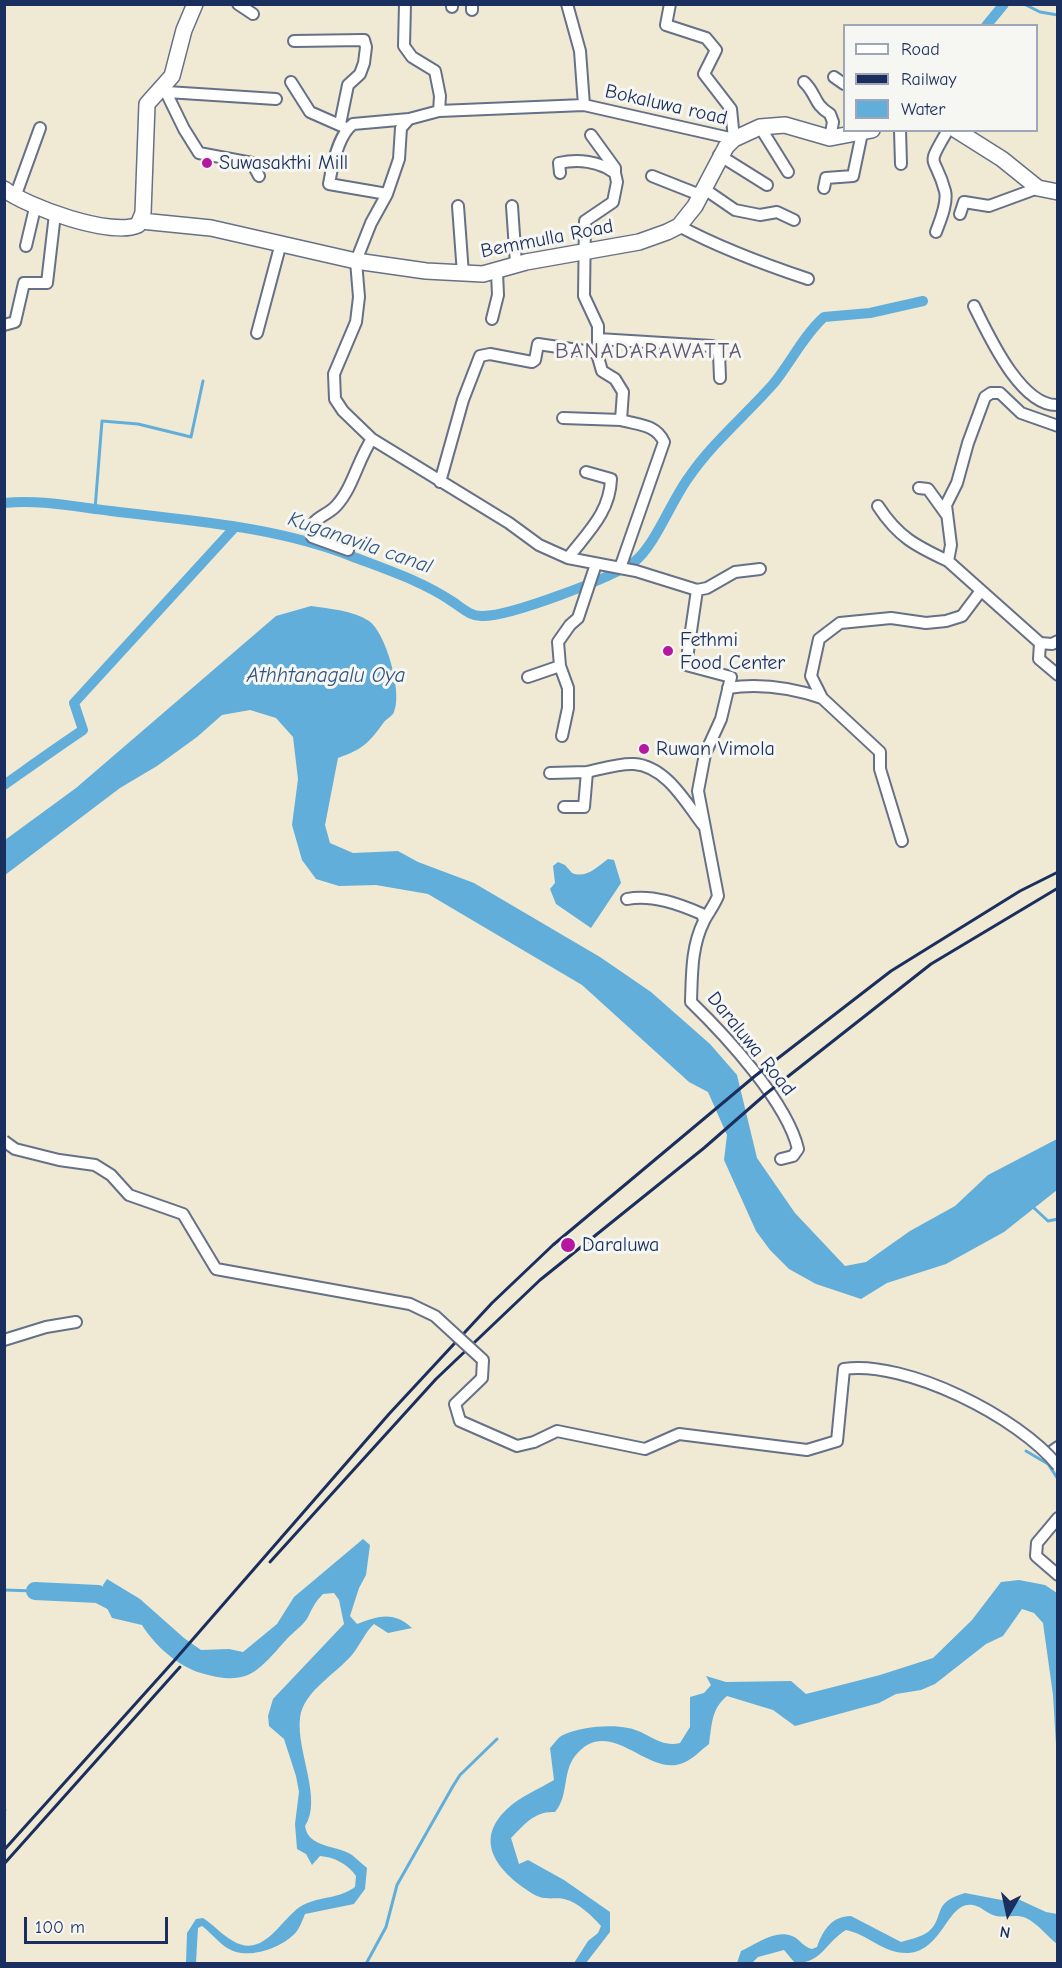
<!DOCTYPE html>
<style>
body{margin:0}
#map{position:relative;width:1062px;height:1968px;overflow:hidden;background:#f0e9d4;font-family:"Comic Neue",sans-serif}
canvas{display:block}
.frame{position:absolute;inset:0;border:6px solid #1b2f5e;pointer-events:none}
.legend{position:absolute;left:843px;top:24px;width:195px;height:108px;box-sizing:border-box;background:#f6f6f2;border:2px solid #9ea6b7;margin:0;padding:8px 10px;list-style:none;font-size:18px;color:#1b2f5e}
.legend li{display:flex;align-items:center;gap:12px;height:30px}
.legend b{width:30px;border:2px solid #9ea6b7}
.north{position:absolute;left:978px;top:1884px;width:60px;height:60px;-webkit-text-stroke:4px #f6f6f2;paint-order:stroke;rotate:189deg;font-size:16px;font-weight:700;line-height:24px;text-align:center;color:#1b2f5e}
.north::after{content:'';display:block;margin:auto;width:21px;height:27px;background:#1b2f5e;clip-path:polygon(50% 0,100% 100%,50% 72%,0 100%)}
.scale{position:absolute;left:24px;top:1917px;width:144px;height:27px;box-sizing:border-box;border:3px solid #1b2f5e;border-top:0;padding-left:8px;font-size:18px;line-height:21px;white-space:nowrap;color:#1b2f5e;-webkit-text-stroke:4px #f6f6f2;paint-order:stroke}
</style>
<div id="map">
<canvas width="1062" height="1968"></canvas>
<div class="frame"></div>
<ul class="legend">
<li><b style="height:8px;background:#fff"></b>Road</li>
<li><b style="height:8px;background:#1b2f5e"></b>Railway</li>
<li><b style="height:16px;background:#61aeda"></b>Water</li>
</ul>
<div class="north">N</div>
<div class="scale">100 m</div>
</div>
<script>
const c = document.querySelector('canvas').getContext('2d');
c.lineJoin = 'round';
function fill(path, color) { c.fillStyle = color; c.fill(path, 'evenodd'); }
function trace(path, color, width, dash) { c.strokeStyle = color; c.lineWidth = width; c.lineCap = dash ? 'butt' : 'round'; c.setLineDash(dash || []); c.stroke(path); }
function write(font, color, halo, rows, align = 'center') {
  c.font = font + ' "Comic Neue",sans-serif'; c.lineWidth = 6; c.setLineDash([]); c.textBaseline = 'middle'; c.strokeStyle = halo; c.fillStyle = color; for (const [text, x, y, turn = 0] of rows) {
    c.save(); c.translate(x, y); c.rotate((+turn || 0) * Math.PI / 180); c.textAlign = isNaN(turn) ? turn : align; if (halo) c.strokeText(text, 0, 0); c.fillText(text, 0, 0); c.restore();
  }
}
fill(new Path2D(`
 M311,606C330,609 352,610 369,621C386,633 403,693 394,712C393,715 387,719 384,722C369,743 363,749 338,758L325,825L330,843L353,853L398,851L418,862L474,883L600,957L651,992L710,1044L737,1075L757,1158L795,1213L845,1266L866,1262L910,1231L955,1206L988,1175L1057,1139V1190L1004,1232L946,1264L887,1283L861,1299L816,1284L789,1269L770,1250L756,1231L724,1160L727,1135L708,1092L689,1082L582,985L428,894L376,885L339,886L316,879L302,860L292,825L298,779L293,737L276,718L250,710L222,715L197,737L157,766L120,788L5,875V840L76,788L276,616Z
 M608,859L614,860L621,883L591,928L556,904L550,889L555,883L553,866L558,862L565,865L572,873C586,879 597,867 608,859Z
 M363,1539L370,1545L366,1575L359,1588L350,1616L357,1624C379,1616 393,1611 412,1628L388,1633L374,1624C365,1633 362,1641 355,1651C340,1672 303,1690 300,1718C296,1751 323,1799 305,1826C308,1848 337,1845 352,1855C357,1859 362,1864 367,1868L365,1889L354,1904L305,1914C303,1919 300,1927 297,1931C284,1947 255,1957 236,1952C222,1948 213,1934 202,1926L198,1928L196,1963H186L187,1933L196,1919L203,1918C214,1925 222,1935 233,1941C265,1960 282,1916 303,1905C321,1896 339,1899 355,1887L356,1876C348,1864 334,1857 320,1856L312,1865L306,1854L297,1849L295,1824L299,1792L296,1776L284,1739L269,1726L268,1716L273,1699L344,1624L339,1600L334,1593L323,1594C315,1602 313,1607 308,1617C304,1625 293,1632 286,1640C257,1672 248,1687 201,1673C179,1667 154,1645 142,1625L112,1618L105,1604L103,1585L107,1579L140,1599L184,1638L201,1650L229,1649L243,1652L277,1624L294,1597Z
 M1019,1580L1045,1585L1057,1593V1761L1053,1695L1043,1623L1034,1613L1022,1609L1003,1636L986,1644L935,1684L921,1690L896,1694L879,1703L795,1726L773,1710L727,1696C711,1709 712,1725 709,1744C701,1750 692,1760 683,1763C647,1778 610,1713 575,1756C562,1773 569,1796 555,1812C534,1811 524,1825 511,1838L519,1864L528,1860L564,1880L610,1912V1932L586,1963H574L588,1941L598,1933L601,1926C592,1916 578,1902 564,1899C554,1897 544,1901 533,1894C501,1874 471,1843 507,1809C519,1797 539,1789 554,1780L550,1748C554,1744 558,1737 563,1735C580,1727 610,1724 628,1728C647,1731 659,1748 680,1743L690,1727V1697L704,1693L711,1685L706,1676L726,1682L791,1681L806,1694L880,1675L933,1658L972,1620L1001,1582Z
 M965,1893L1012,1902L1020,1900L1046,1912L1057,1914V1944C1048,1937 1037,1923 1026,1918C1016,1913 1003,1919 993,1915C987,1913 980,1906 973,1905C947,1900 943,1953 906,1953C883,1953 867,1934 846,1930C826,1942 821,1964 795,1963L784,1950L758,1957L752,1963H737L741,1951C756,1944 776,1929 792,1936C800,1939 803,1947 812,1949L817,1947C823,1930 832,1916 851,1916L901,1942C908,1940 921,1937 928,1932C946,1917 930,1903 965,1893Z`), '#61aeda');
trace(new Path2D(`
 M1024,4L1040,12L1058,15
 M95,509L102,421L138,424L191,437L203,381
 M1034,1208L1048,1221L1058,1219
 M1026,1451L1048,1464L1058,1479
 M4,1590L35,1591
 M4,1810H5
 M366,1964L386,1927L397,1885L453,1786L460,1775L497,1739`), '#61aeda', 3);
trace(new Path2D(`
 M986,26L1004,4
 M4,503C40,499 76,507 111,511C192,521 274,526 351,556C385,569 422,581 453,602C462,608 471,617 483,616C511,616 611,578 634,562C655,546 671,501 689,477C713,442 746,415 774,383C791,362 804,335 824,317L870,313L923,301
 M4,785C31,766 56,748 83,730L74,703L235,527`), '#61aeda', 10);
trace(new Path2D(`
 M35,1591L98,1594L125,1608`), '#61aeda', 18);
const street = new Path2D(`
 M238,4L253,14
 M405,4L404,46L412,57L435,71L440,96L439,111L584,105
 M567,4L580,51L584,105L734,139L731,109L704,74L716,50L706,38L666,25L670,4
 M452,7V4
 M472,10V4
 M294,41L364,40L366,47L364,63L360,74L348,85L340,124
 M834,77L844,84
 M291,82L310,112L344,127
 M804,82C817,94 813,104 830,114L833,122L830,138
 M163,86L184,129L199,153L252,163L259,176
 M167,92L276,99
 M439,111L409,119L401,128L399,159L387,194L371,223L356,261L359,297L356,322L334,374L335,399L343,411L372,439L509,523L539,545L568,558L636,571L697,590L707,588L735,572L760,569
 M760,127L788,172
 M900,130L901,164
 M591,135L615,168V172
 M719,155L767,185
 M560,173L559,163C578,159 599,161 615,173L617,182L613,202L585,221L584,296L598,326V357L602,371L615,379L623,392L621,420C638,425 656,424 664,442L620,568
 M652,176L700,195
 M703,188L735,210L760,215L777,212L794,220
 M824,188L826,178L853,176L862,133
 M387,194L329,184C332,166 338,135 353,124L409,119
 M15,197L40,128
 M458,206L463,274
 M512,206L516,264
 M960,214L964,202L989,206L1038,188
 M679,226C720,248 763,264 808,279
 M936,232C940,221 948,203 945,191C935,153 924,170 948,130
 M26,246L35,208
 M974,306C989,336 1021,407 1058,405
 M492,319L498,295L497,272
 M4,325L15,322L24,283H47L55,214
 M257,333L281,243
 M598,339L712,346L719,353L720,378
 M532,362L535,360L538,344L598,353
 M563,418L621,420
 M1058,426L1021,413L1000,393H991L985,397L968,443L957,483L946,505L951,545L948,561L1040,643L1052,644L1058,641
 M440,482L463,400L480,356L490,354L532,362
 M919,488L928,489L946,514
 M878,506C898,537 916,546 948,561
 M348,550L312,537C308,517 325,518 336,506C353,488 358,459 372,439
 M568,558C588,532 610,512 611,479L586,472
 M697,590L686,665L731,677L721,719L705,754L698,791L718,896C714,906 708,913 704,921C691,947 692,975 691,1002C726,1036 787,1102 798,1149L793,1156L781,1159
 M1040,643L1039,659L1058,675
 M528,677L560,666
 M728,688C760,683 792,688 822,698
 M562,736L568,708V688L560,666L558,642L570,625L578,618L596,564
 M550,773L587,772
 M564,807H584L587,772C601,769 620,763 634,764C666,766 686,803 703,825
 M902,841L880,769V752L822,698L811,676L819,639L840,623L891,618L926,623L946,621L962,616L980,592
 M627,899C652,894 679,904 702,914L704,920
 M4,1340L46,1327L76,1322
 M1048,1454L1058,1447
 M1058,1518L1037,1543L1036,1556L1058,1575`);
const secondary = new Path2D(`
 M956,130L1002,159L1038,188L1058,192
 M4,189C27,207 111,237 138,225L143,213L147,104L172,76L184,30L195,4
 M141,221L211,228L356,261L426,271L483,274L526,262L639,242L667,232L679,226L695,206L726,147L734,139L760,127L785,125L830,138L872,130`);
trace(street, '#667087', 14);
trace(secondary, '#667087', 18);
trace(street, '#fff', 10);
trace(secondary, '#fff', 15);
trace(new Path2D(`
 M270,1562L436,1379L540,1280L704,1148L767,1093L931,964L1058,888
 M4,1850L173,1662L389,1414L492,1303L553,1245L755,1076L891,971L1020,891L1058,872
 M4,1864L180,1667`), '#1b2f5e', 3);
const streetBridge = new Path2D(`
 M4,1141L15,1149L59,1160L95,1165L111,1175L129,1195L183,1214L216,1269L410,1304L435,1316L483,1360L482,1378L455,1404L460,1421L517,1446L534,1442L557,1431L645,1449L679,1434L807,1450L837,1441L844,1369C906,1360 1019,1417 1058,1466`);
trace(streetBridge, '#667087', 14, []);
trace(streetBridge, '#fff', 10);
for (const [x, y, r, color] of [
 [207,163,6,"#b5179e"],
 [668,651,6,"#b5179e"],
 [644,749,6,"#b5179e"],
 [568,1245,8,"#b5179e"]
]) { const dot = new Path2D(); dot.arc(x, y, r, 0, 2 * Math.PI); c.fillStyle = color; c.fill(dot); trace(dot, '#f6f6f2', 2); }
write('20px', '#1b2f5e', '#f6f6f2', [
 ["Bokaluwa road",666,105,13],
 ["Bemmulla Road",547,239,-11],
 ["Daraluwa Road",751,1044,51]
]);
write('20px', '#1b2f5e', '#f6f6f2', [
 ["Suwasakthi Mill",219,163],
 ["Fethmi",680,640],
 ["Food Center",680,663],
 ["Ruwan Vimola",656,749],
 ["Daraluwa",582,1245]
], 'left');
write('italic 21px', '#305583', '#f6f6f2', [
 ["Kuganavila canal",360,543,19],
 ["Athhtanagalu Oya",326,676]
]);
c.letterSpacing = '1.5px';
write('22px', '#615873', '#f6f6f2', [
 ["BANADARAWATTA",649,352]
]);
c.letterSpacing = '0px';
</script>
